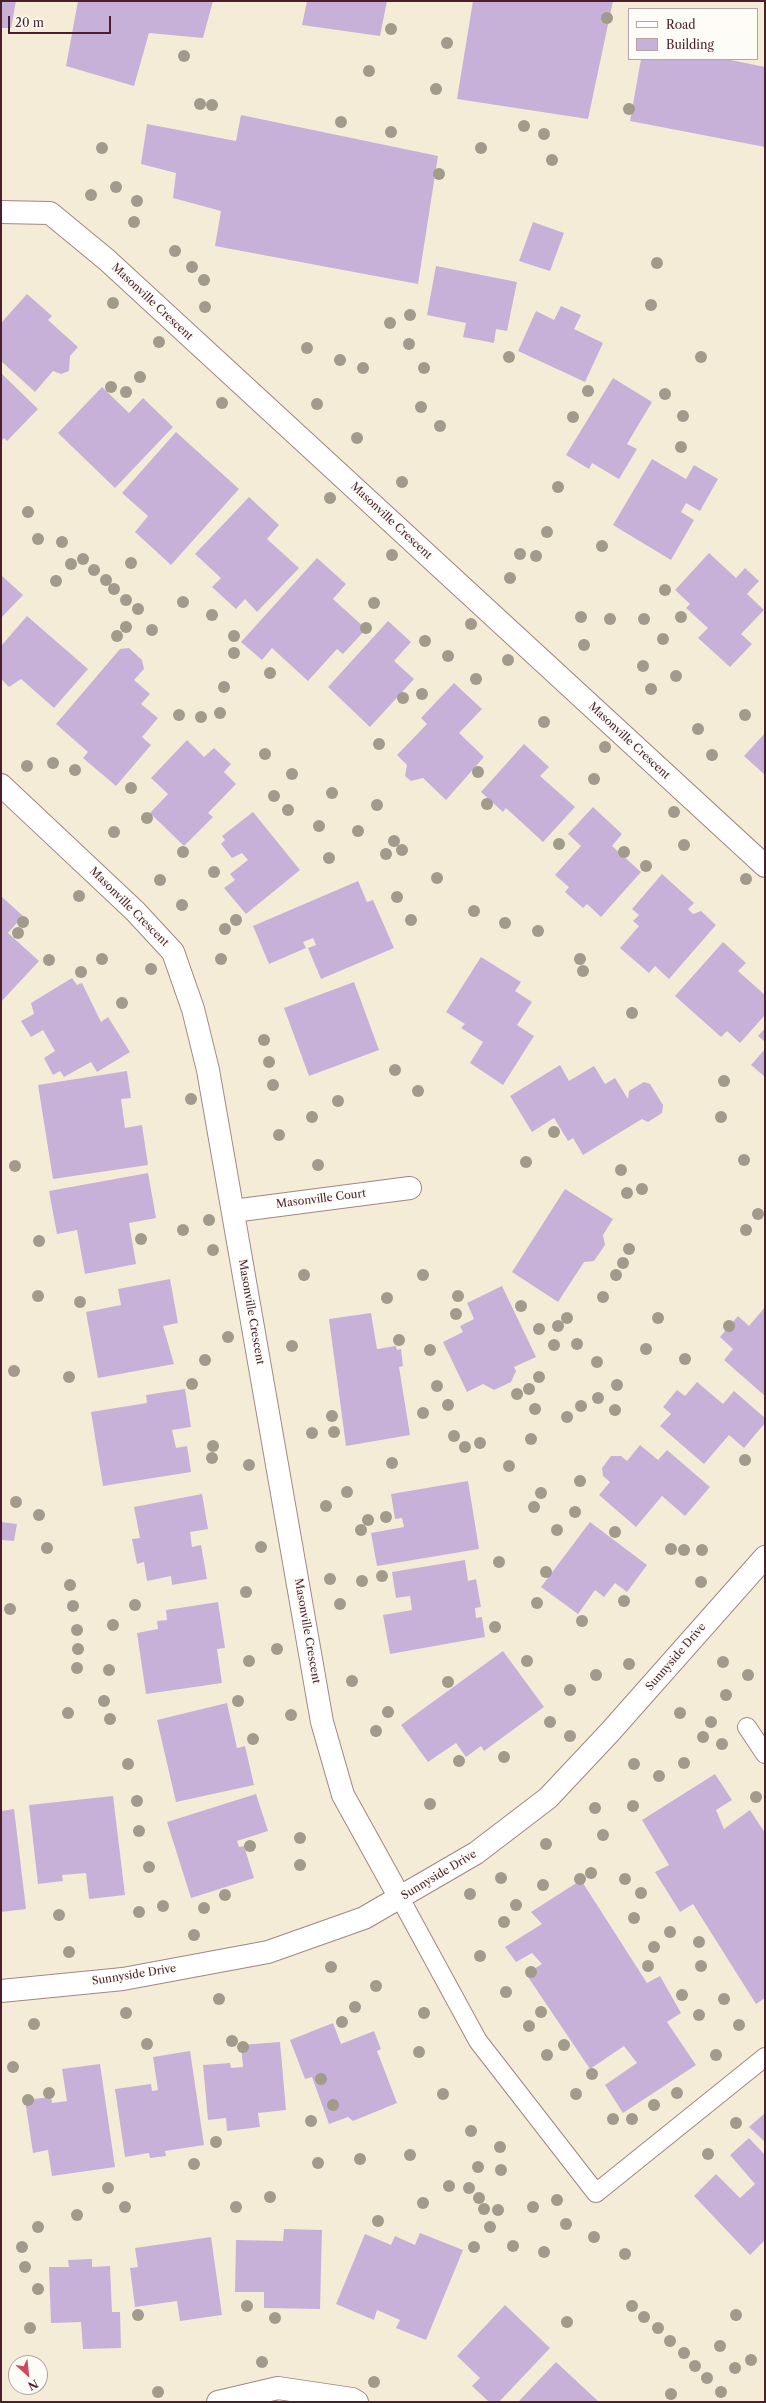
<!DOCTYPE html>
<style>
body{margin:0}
#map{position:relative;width:766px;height:2403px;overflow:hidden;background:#f5ecd8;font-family:"Libre Caslon Text",serif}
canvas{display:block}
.frame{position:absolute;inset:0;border:2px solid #4a1f2b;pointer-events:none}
.legend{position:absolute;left:628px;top:8px;width:130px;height:52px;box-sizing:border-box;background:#fdfcf7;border:1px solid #b5a4a5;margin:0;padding:5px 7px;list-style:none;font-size:12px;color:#4a1f2b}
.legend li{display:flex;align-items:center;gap:8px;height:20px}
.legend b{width:20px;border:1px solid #b5a4a5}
.north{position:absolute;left:8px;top:2355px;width:40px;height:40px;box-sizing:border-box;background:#fdfcf7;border:1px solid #b5a4a5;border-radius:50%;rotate:153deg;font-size:11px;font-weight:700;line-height:16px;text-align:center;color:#4a1f2b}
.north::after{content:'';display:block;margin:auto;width:14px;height:18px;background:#d1495b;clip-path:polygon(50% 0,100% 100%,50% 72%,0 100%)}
.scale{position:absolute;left:8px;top:16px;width:103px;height:18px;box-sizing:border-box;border:2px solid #4a1f2b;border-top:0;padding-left:5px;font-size:12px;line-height:14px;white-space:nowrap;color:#4a1f2b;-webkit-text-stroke:3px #fdfcf7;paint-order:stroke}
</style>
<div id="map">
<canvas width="766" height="2403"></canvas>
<div class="frame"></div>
<ul class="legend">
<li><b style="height:5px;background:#fff"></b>Road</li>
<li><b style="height:11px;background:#c8b1d9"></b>Building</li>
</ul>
<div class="north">N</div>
<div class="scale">20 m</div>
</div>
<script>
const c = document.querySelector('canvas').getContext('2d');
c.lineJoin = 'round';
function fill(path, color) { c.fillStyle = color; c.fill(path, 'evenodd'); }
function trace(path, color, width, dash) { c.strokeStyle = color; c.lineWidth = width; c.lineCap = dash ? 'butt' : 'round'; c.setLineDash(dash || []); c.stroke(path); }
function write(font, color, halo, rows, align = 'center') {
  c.font = font + ' "Libre Caslon Text",serif'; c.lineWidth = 3; c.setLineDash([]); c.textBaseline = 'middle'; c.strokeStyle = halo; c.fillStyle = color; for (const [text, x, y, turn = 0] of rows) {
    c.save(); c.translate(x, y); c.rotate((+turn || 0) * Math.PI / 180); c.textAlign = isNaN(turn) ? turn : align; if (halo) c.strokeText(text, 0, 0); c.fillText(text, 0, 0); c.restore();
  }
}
fill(new Path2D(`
 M1,1H16L11,28H1Z
 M78,1H213L203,38L149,33L134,86L66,66Z
 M307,1H387L380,36L302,25Z
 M473,1H613L588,119L457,99Z
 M641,59H726L765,67V147L630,121Z
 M241,115L438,156L418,284L215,246L221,211L173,198L176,173L141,164L147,124L236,141Z
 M533,222L564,233L550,271L519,261Z
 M436,266L517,282L507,331L496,329L494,343L463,337L466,323L427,315Z
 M27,294L52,316L48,320L78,347L70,356L69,371L61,374L53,371L35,392L1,361V323Z
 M561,306L581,315L574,329L603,343L585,382L518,351L536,311L554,320Z
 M1,373L38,409L7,441L4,438L1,442Z
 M613,378L652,402L627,444L637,449L619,479L592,463L589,469L566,455Z
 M102,387L129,413L143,398L173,427L115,488L58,433Z
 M176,432L239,489L171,565L135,532L148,516L122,493Z
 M652,459L686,479L694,465L718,479L700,511L686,503L681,512L694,520L671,560L613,525Z
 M249,497L279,525L267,539L299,568L257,612L245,599L236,609L212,587L221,578L195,554Z
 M709,553L736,578L745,568L759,581L747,594L764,610L741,634L752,644L730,667L698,638L708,628L686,608L690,604L675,590Z
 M317,558L346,584L333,599L366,629L343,654L337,649L308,681L272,648L262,660L241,642Z
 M1,575L23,595L1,618Z
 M27,616L88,669L54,708L21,679L9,687L1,679V646Z
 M388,621L411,642L394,661L414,679L370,727L328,687Z
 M129,648L142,660L144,669L134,680L150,694L141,704L158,718L142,737L151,745L116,786L83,758L88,752L56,724L120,649Z
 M454,683L482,709L459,733L484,757L446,800L423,778L411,781L405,776L407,765L397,755L427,724L421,718Z
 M765,733V775L744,756Z
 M187,740L204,757L214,748L231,764L224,772L236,784L208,813L213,817L184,846L150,813L168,794L151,778Z
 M524,744L549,767L540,776L575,807L543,842L506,808L503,812L481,792Z
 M593,807L622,834L612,846L641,872L601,917L587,904L583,908L565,892L569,887L555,875L581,846L568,834Z
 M253,812L300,870L246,914L224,888L235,880L230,874L248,860L242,853L232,858L221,844L225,840L222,836Z
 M662,874L694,903L688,909L693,914L701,911L716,925L669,979L655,966L649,973L620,948L639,926L633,921L639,915L632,909Z
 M358,881L367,902L373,900L394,948L321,979L308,948L316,945L313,938L303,942L306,948L269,964L253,926Z
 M1,896L23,916L8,933L39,961L1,1002Z
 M723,942L746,963L738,971L765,995V1015L740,1043L727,1031L721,1037L675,996Z
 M481,957L521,982L515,991L532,1002L517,1025L534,1036L503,1085L470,1063L483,1042L461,1028L465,1024L446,1012Z
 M72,978L77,985L82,983L101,1022L108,1017L130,1052L97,1072L91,1062L64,1077L60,1071L53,1075L44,1058L55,1051L43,1030L31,1037L21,1021L34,1014L31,1003Z
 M354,982L379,1050L309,1076L284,1008Z
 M765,1028V1042L758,1036Z
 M765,1049V1077L751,1065Z
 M560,1065L569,1081L594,1066L605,1084L615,1078L628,1099L629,1091L644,1082L650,1084L663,1105L662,1113L648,1122L642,1119L583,1155L573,1138L568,1141L554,1118L532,1132L510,1096Z
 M127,1071L131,1098L121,1099L125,1128L142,1125L148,1165L53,1179L38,1085Z
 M148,1173L156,1218L129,1223L136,1264L85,1274L77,1230L57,1234L49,1191Z
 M565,1189L613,1219L603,1235L605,1245L594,1261L584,1262L558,1302L512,1272Z
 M170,1279L178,1323L163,1326L174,1364L98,1378L86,1312L121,1305L118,1289Z
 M502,1286L536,1357L514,1367L516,1371L511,1382L494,1390L483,1384L467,1392L443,1342L463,1332L460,1326L474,1319L467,1303Z
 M765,1307V1396L724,1360L733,1349L720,1337L738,1316L749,1326Z
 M371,1313L377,1349L396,1346L397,1350L401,1349L403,1366L399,1367L410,1435L346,1446L329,1319Z
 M697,1382L723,1404L734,1391L765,1418V1423L744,1448L729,1435L704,1464L660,1426L671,1414L663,1407L677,1390L685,1396Z
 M185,1389L191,1427L172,1430L176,1448L187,1446L191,1472L103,1486L91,1412L147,1403L146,1395Z
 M640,1445L658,1460L667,1450L710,1487L685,1516L662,1496L636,1527L599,1495L610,1482L603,1476L602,1468L611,1456H621L627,1461Z
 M468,1481L479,1549L377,1566L371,1533L404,1527L402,1518L395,1519L391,1494Z
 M202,1494L208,1529L190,1532L192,1547L201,1545L207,1579L172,1585L171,1576L147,1581L144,1562L137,1564L132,1539L140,1538L134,1507Z
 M1,1522L17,1524L14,1541L1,1540Z
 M590,1522L647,1565L627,1592L615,1583L604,1597L595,1590L578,1614L541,1587Z
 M465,1560L468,1581L476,1579L481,1607L475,1608L476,1618L482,1617L485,1637L390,1654L383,1615L412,1610L410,1596L396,1598L392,1572Z
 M218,1602L225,1648L217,1649L222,1683L146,1694L137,1633L158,1629L157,1621L167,1620L166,1610Z
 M503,1651L544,1707L484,1751L481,1746L466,1757L456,1743L428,1762L401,1725Z
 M227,1703L237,1748L245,1746L254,1785L176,1802L157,1720Z
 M715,1774L732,1800L716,1810L724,1829L750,1810L765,1833V1998L756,2004L693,1904L680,1912L655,1872L669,1865L642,1820Z
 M256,1794L268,1831L237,1841L239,1847L244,1846L254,1878L191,1898L167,1822Z
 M113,1796L125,1895L89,1899L86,1873L62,1875L63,1881L38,1884L29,1805Z
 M14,1809L26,1909L1,1912V1811Z
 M581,1880L647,1983L660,1976L681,2013L667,2022L696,2065L623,2113L605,2085L637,2063L624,2046L590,2069L526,1974L542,1964L532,1953L516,1962L505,1947L542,1924L531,1912Z
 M333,2023L341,2044L374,2031L381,2049L377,2051L397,2103L353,2121L348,2117L329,2124L312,2077L305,2079L290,2040Z
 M280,2042L286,2110L258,2113L260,2127L227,2131L226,2118L208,2120L203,2065L230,2063L231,2068L243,2067L241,2045Z
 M190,2051L204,2145L165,2151L166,2156L150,2158L149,2153L125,2157L115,2089L151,2084L152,2091L158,2090L153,2057Z
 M100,2064L115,2167L52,2176L48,2150L33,2153L25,2100L51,2097L52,2103L67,2101L62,2069Z
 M765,2113V2142L749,2127Z
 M749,2138L765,2155V2240L750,2255L694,2196L716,2174L740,2198L755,2184L730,2155Z
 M284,2229L322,2230L320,2309L264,2308V2292H235L236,2240L283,2241Z
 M420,2233L463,2250L426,2340L396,2328L400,2320L377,2310L374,2320L336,2304L365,2234L391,2245L395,2236L415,2245Z
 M211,2237L222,2315L180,2321L177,2301L135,2307L130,2268L138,2267L135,2248Z
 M92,2259V2267L110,2266L112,2312H120L121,2348L83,2349L81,2322L51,2323L49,2267H69L68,2260Z
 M505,2305L550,2348L499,2402H489L472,2386L480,2378L457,2356Z
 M556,2362L599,2402H518Z`), '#c8b1d9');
const service = new Path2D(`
 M747,1727L765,1754
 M400,1898L478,2041L596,2193L765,2057`);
const minor = new Path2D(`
 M1,212L50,213L107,260L765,866
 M1,785L135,911L173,952L193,1009L208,1070L322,1722L343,1795L400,1898
 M233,1211L410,1188
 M218,2402L278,2388L352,2399L357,2402`);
const tertiary = new Path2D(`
 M1,1991L123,1979L268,1952L364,1918L476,1853L548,1798L610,1732L765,1557`);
trace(service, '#a08682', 20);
trace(minor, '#a08682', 24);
trace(tertiary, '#a08682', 24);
trace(service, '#fff', 18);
trace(minor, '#fff', 22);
trace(tertiary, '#fff', 22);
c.fillStyle = '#a29a8a';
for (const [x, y] of [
 [607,18],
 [391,29],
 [447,43],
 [184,56],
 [369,71],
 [436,89],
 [200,104],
 [212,105],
 [629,109],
 [341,122],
 [524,126],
 [391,132],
 [544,134],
 [102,148],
 [481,148],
 [552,160],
 [439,174],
 [116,187],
 [91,195],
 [137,201],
 [134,222],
 [175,251],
 [657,263],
 [192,267],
 [204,280],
 [113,303],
 [651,305],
 [205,307],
 [410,315],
 [390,323],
 [159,342],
 [409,344],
 [307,348],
 [509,357],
 [701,357],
 [340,360],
 [363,368],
 [424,368],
 [140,377],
 [111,387],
 [588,391],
 [126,392],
 [665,394],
 [222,403],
 [317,404],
 [421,407],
 [683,416],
 [573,417],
 [440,426],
 [357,438],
 [681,447],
 [402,482],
 [558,487],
 [330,498],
 [28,512],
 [547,532],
 [38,539],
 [62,542],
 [602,546],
 [520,554],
 [392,555],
 [536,556],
 [83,559],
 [131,563],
 [71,564],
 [94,570],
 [510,578],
 [106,580],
 [56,581],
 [114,589],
 [665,590],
 [126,600],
 [183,602],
 [374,603],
 [138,609],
 [212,615],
 [581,617],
 [681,617],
 [610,619],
 [644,619],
 [471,624],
 [126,627],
 [366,628],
 [152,630],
 [117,636],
 [234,636],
 [663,639],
 [425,641],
 [584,645],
 [234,653],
 [448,656],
 [508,660],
 [643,666],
 [270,673],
 [676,676],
 [476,679],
 [224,687],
 [651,689],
 [422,694],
 [403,698],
 [220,713],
 [179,715],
 [745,715],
 [201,717],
 [544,722],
 [698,729],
 [379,744],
 [605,747],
 [265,754],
 [712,755],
 [53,763],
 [27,766],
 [75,770],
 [478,772],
 [292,774],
 [594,779],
 [131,788],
 [332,793],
 [274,796],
 [487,804],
 [377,805],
 [288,810],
 [674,812],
 [147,818],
 [319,826],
 [358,831],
 [114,832],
 [394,841],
 [559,844],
 [684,845],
 [402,850],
 [183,852],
 [624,852],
 [386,854],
 [329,858],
 [646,866],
 [214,872],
 [437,878],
 [746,879],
 [160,880],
 [79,896],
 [397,897],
 [182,905],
 [474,911],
 [236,920],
 [411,920],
 [23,922],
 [505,923],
 [225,929],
 [538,931],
 [18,933],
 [102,959],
 [221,959],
 [580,959],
 [49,960],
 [151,969],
 [583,971],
 [81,972],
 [122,1003],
 [632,1013],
 [264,1040],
 [269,1062],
 [395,1070],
 [724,1081],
 [273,1085],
 [418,1091],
 [191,1099],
 [338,1101],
 [312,1117],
 [721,1117],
 [554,1132],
 [279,1135],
 [744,1160],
 [526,1162],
 [318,1165],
 [15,1166],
 [621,1170],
 [642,1189],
 [627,1193],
 [758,1214],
 [209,1220],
 [183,1230],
 [746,1230],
 [141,1239],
 [39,1241],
 [629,1249],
 [213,1250],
 [623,1263],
 [304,1275],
 [423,1275],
 [616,1275],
 [38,1296],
 [458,1296],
 [603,1297],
 [387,1298],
 [80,1302],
 [521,1306],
 [456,1314],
 [567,1318],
 [658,1318],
 [558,1326],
 [729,1326],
 [539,1329],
 [228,1337],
 [399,1340],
 [577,1344],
 [554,1345],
 [292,1346],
 [646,1349],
 [430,1350],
 [685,1359],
 [205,1360],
 [597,1362],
 [14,1371],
 [69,1377],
 [539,1377],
 [192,1384],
 [617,1385],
 [437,1386],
 [529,1389],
 [517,1394],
 [598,1398],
 [448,1405],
 [581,1406],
 [535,1409],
 [615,1410],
 [423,1413],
 [332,1416],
 [567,1417],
 [334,1432],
 [312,1433],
 [454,1436],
 [531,1439],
 [480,1443],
 [213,1446],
 [465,1447],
 [212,1458],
 [745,1460],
 [392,1463],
 [249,1465],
 [509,1466],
 [580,1481],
 [347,1492],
 [541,1493],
 [16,1502],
 [326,1506],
 [534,1507],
 [575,1512],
 [39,1515],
 [386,1517],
 [368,1520],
 [361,1530],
 [557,1530],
 [615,1532],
 [261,1547],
 [47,1548],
 [671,1549],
 [684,1550],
 [702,1550],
 [499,1562],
 [546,1572],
 [382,1576],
 [330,1579],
 [362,1581],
 [701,1582],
 [70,1585],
 [246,1592],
 [624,1601],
 [537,1603],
 [340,1604],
 [135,1605],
 [73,1606],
 [10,1609],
 [582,1621],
 [113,1625],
 [495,1627],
 [77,1630],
 [78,1649],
 [277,1649],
 [249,1661],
 [527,1661],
 [723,1662],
 [629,1664],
 [77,1668],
 [109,1670],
 [596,1675],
 [748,1675],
 [352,1681],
 [448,1682],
 [570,1690],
 [726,1695],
 [104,1701],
 [238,1701],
 [388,1712],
 [68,1713],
 [680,1713],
 [291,1715],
 [110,1719],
 [550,1722],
 [711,1722],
 [376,1731],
 [570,1736],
 [703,1737],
 [253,1739],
 [722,1744],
 [504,1757],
 [459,1761],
 [684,1763],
 [128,1764],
 [634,1764],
 [659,1776],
 [756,1797],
 [137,1801],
 [430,1804],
 [633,1806],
 [595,1808],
 [139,1831],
 [603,1835],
 [300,1838],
 [546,1844],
 [250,1846],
 [300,1865],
 [149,1867],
 [591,1873],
 [501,1878],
 [580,1879],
 [625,1879],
 [543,1885],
 [641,1893],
 [470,1894],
 [225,1895],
 [516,1905],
 [163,1906],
 [204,1908],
 [139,1912],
 [59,1915],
 [634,1918],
 [504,1922],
 [670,1932],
 [194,1935],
 [699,1942],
 [654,1947],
 [69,1952],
 [480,1956],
 [648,1966],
 [701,1966],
 [331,1967],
 [531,1972],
 [376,1986],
 [506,1992],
 [682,1995],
 [219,1999],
 [724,1999],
 [355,2007],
 [541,2012],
 [126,2013],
 [424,2013],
 [699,2015],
 [342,2022],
 [34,2024],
 [739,2025],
 [529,2026],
 [232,2041],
 [147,2044],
 [564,2045],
 [243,2047],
 [419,2052],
 [547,2055],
 [716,2055],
 [13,2067],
 [592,2074],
 [321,2079],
 [49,2093],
 [677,2093],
 [443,2094],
 [576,2094],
 [28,2100],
 [333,2105],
 [654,2105],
 [613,2119],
 [632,2119],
 [311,2121],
 [736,2123],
 [471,2131],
 [216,2142],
 [500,2147],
 [708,2154],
 [410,2155],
 [360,2159],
 [318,2163],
 [194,2164],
 [478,2167],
 [501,2170],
 [449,2186],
 [108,2188],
 [469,2188],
 [270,2197],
 [479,2198],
 [557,2200],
 [423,2203],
 [125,2207],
 [236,2207],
 [533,2207],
 [484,2209],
 [498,2210],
 [77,2215],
 [378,2221],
 [566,2224],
 [38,2227],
 [490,2227],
 [594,2237],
 [513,2246],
 [22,2247],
 [474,2247],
 [544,2252],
 [625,2254],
 [25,2267],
 [38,2289],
 [247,2306],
 [632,2306],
 [138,2315],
 [736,2315],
 [644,2317],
 [275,2318],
 [567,2322],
 [30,2328],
 [658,2328],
 [670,2341],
 [720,2346],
 [684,2353],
 [751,2360],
 [262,2362],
 [695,2366],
 [735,2368],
 [707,2378],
 [374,2382],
 [158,2392],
 [721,2392],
 [671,2394]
]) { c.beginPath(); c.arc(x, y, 6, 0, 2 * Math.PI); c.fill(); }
write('11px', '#4a1f2b', '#fdfcf7', [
 ["Masonville Crescent",152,302,43],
 ["Masonville Crescent",391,521,43],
 ["Masonville Crescent",629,741,43],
 ["Masonville Crescent",129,907,45],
 ["Masonville Court",321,1199,-7],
 ["Masonville Crescent",251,1312,80],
 ["Masonville Crescent",307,1631,80],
 ["Sunnyside Drive",676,1657,-49],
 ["Sunnyside Drive",439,1875,-31],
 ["Sunnyside Drive",134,1975,-9]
]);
</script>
